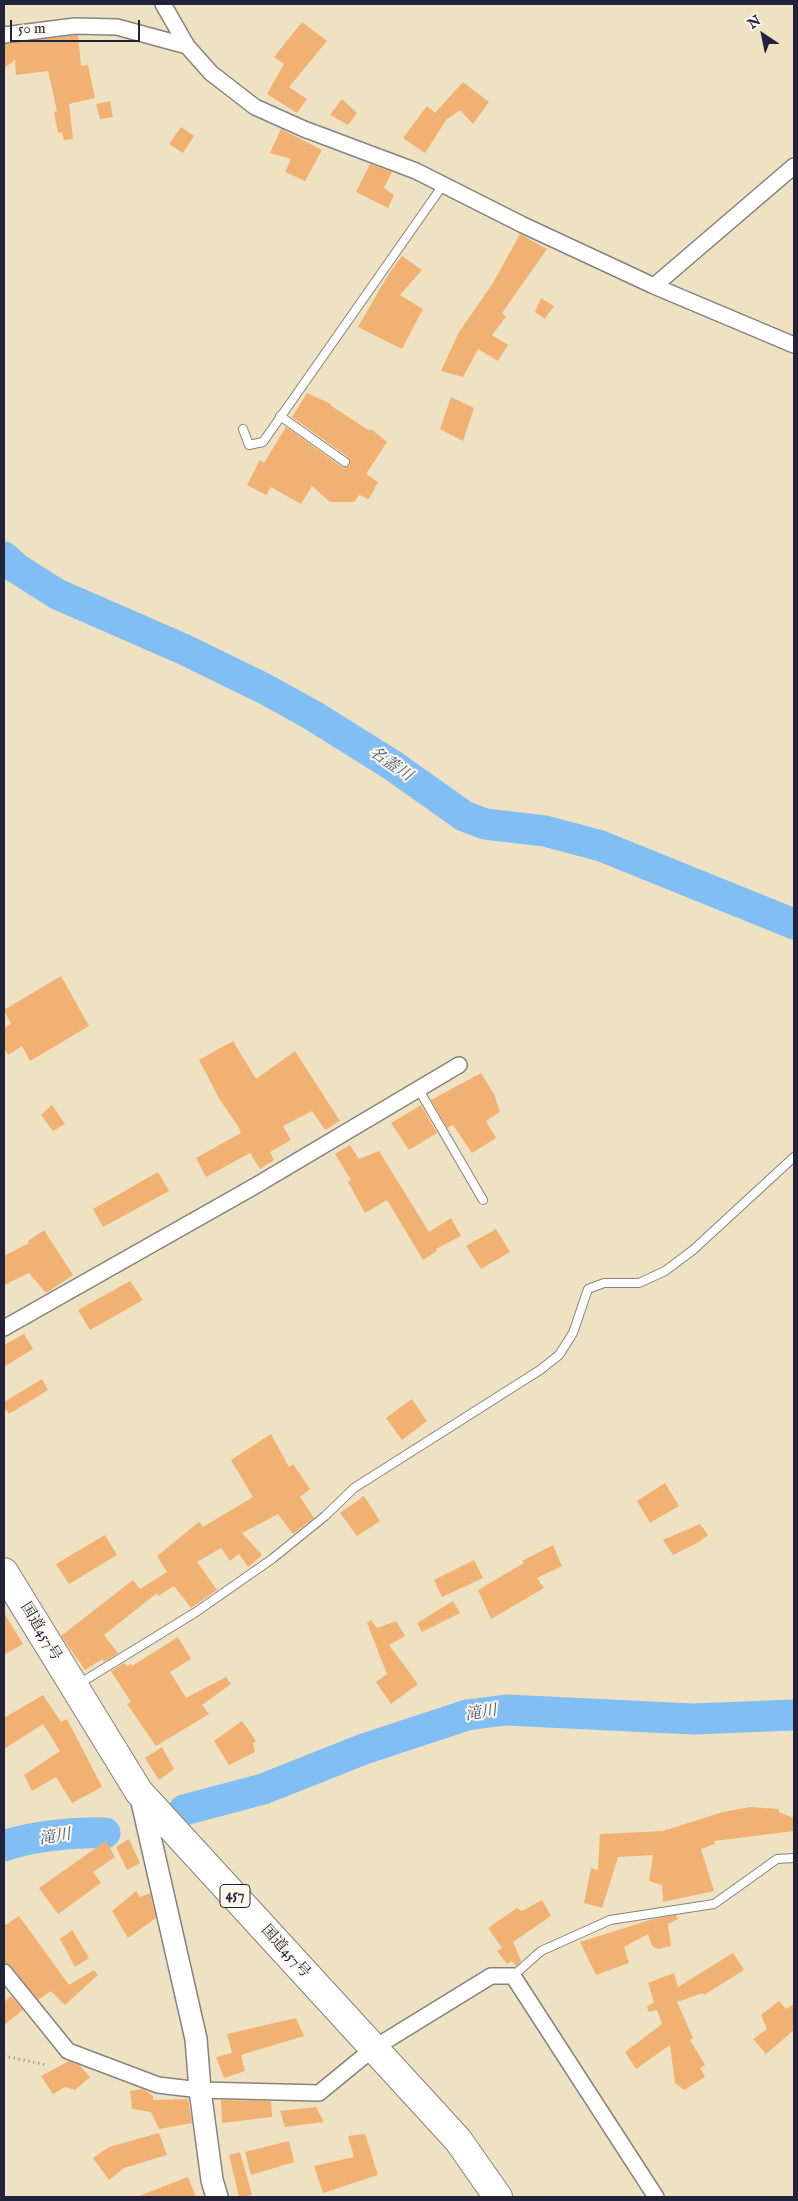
<!DOCTYPE html>
<meta charset="utf-8">
<style>
body{margin:0}
#map{position:relative;width:798px;height:2201px;overflow:hidden;background:#efe2c2;font-family:"IM FELL English",serif}
canvas{display:block}
.frame{position:absolute;inset:0;border:5px solid #22223b;pointer-events:none}
.north{position:absolute;left:738px;top:10px;width:50px;height:50px;-webkit-text-stroke:4px #fbf7ec;paint-order:stroke;rotate:326deg;font-size:14px;font-weight:700;line-height:20px;text-align:center;color:#22223b}
.north::after{content:'';display:block;margin:auto;width:18px;height:22px;background:#22223b;clip-path:polygon(50% 0,100% 100%,50% 72%,0 100%)}
.scale{position:absolute;left:10px;top:20px;width:130px;height:22px;box-sizing:border-box;border:2px solid #22223b;border-top:0;padding-left:6px;font-size:15px;line-height:18px;white-space:nowrap;color:#22223b;-webkit-text-stroke:4px #fbf7ec;paint-order:stroke}
</style>
<div id="map">
<canvas width="798" height="2201"></canvas>
<div class="frame"></div>
<div class="north">N</div>
<div class="scale">50 m</div>
</div>
<script>
const c = document.querySelector('canvas').getContext('2d');
c.lineJoin = 'round';
function trace(path, color, width, dash) { c.strokeStyle = color; c.lineWidth = width; c.lineCap = dash ? 'butt' : 'round'; c.setLineDash(dash || []); c.stroke(path); }
function fill(path, color) { c.fillStyle = color; c.fill(path, 'evenodd'); }
function write(font, color, halo, rows, align = 'center') {
  c.font = font + ' "IM FELL English","Noto Serif JP",serif'; c.lineWidth = 4; c.setLineDash([]); c.textBaseline = 'middle'; c.strokeStyle = halo; c.fillStyle = color; for (const [text, x, y, turn = 0] of rows) {
    c.save(); c.translate(x, y); c.rotate((+turn || 0) * Math.PI / 180); c.textAlign = isNaN(turn) ? turn : align; if (halo) c.strokeText(text, 0, 0); c.fillText(text, 0, 0); c.restore();
  }
}
trace(new Path2D(`
 M4,557L16,568L57,594L183,649L265,689L312,715L392,765L464,816L485,824L545,831L601,846L794,924
 M184,1810L263,1789L364,1749L467,1715L506,1710L693,1719L794,1715
 M4,1846C32,1836 75,1832 105,1833`), '#81bef4', 31);
fill(new Path2D(`
 M302,22L327,41L289,87L307,99L297,113L267,94L284,64L274,57Z
 M78,35L81,66L88,65L95,98L69,104L73,139L64,140L62,132L58,133L54,112L57,111L48,71L16,75L15,60L4,68V44Z
 M463,82L489,102L473,124L460,110L446,120L425,153L403,138L427,106L435,113Z
 M342,99L357,113L348,125L330,115Z
 M110,101L113,117L100,119L96,104Z
 M181,127L194,136L183,153L169,144Z
 M281,129L322,150L305,181L285,172L291,159L270,153Z
 M370,164L392,172L384,188L394,195L388,208L356,192Z
 M520,234L547,249L502,313L506,317L492,335L508,345L498,361L478,349L463,377L441,371L459,332L493,283Z
 M402,256L422,270L400,295L423,309L402,349L358,327L388,275Z
 M541,298L554,306L545,319L535,312Z
 M307,393L331,404L330,405L370,431L371,429L387,442L366,474L378,482L369,499L359,495L354,502H330L312,486L301,504L271,487L266,495L247,485L260,460L264,463L286,427L342,467H347L350,465L348,457L292,417Z
 M451,397L474,408L463,441L440,429Z
 M61,976L89,1026L30,1061L22,1046L8,1055L4,1047V1028L11,1024L4,1010Z
 M233,1041L256,1079L295,1051L340,1121L325,1130L312,1111L283,1126L291,1140L270,1152L274,1160L260,1169L250,1153L206,1177L196,1158L241,1133L239,1129H240L220,1100L199,1060Z
 M481,1073L494,1094L500,1112L486,1121L496,1138L472,1153L453,1125L447,1128L431,1100Z
 M52,1105L65,1124L53,1131L41,1115Z
 M421,1105L437,1133L409,1150L391,1123Z
 M350,1145L359,1159L379,1151L429,1232L451,1218L461,1236L436,1249L437,1251L423,1260L387,1200L365,1213L348,1182L351,1180L335,1154Z
 M158,1172L169,1191L103,1227L93,1209Z
 M496,1229L510,1252L481,1269L466,1246Z
 M44,1230L73,1275L46,1293L29,1273L4,1285V1256L29,1243L28,1241Z
 M130,1281L143,1300L90,1330L78,1310Z
 M24,1334L33,1349L4,1367V1345Z
 M42,1379L48,1390L9,1414L4,1407V1402Z
 M412,1399L427,1421L402,1440L386,1418Z
 M271,1434L289,1467L293,1464L310,1489L300,1497L314,1518L293,1534L278,1514L242,1533L262,1555L248,1567L239,1554L230,1561L221,1548L197,1562L217,1590L191,1608L174,1586L158,1596L157,1593L104,1635L118,1653L104,1662L103,1659L85,1670L61,1636L133,1580L140,1589L167,1572L157,1556L199,1522L203,1527L253,1497L231,1460Z
 M665,1483L679,1506L650,1523L637,1501Z
 M364,1496L380,1521L357,1536L340,1513Z
 M700,1524L708,1535L699,1542L673,1555L663,1540Z
 M105,1535L117,1555L69,1584L56,1564Z
 M553,1545L562,1566L537,1578L544,1588L491,1619L478,1590L524,1563L522,1561Z
 M474,1560L483,1578L442,1597L434,1580Z
 M453,1601L460,1613L422,1632L417,1623Z
 M4,1613L23,1644L4,1655Z
 M371,1620L377,1628L396,1621L405,1636L389,1645L418,1684L391,1704L376,1682L387,1674L367,1623Z
 M178,1637L191,1659L170,1672L186,1698L226,1677L231,1684L202,1705L209,1714L156,1746L127,1704L131,1702L111,1671L124,1663L127,1666L131,1664L132,1666Z
 M43,1695L61,1722L67,1719L102,1787L72,1803L56,1777L32,1791L24,1775L60,1751L43,1724L4,1749V1718Z
 M242,1721L256,1741L253,1743L255,1752L229,1765L214,1741Z
 M162,1747L174,1769L159,1780L145,1758Z
 M750,1807L779,1809V1812L794,1818V1831L714,1841L715,1844L701,1849L714,1891L663,1902L662,1885L649,1881L653,1855L618,1857L602,1908L584,1903L591,1868L598,1870L600,1834L663,1831L723,1812Z
 M129,1839L140,1863L127,1870L116,1847Z
 M106,1841L115,1857L93,1872L101,1883L58,1914L39,1888Z
 M136,1891L140,1897L150,1893L156,1918L128,1938L112,1911Z
 M542,1900L551,1916L513,1942L521,1961L516,1966L512,1961L507,1964L497,1951L502,1948L488,1928L517,1908L522,1911Z
 M676,1915L678,1919L668,1924L671,1946L658,1949L652,1946L648,1934L624,1947L629,1963L596,1975L580,1942L653,1919Z
 M19,1916L69,1985L94,1970L98,1975L65,2005L51,1991L38,2000L11,1966L4,1962V1926Z
 M72,1930L89,1958L75,1967L60,1939Z
 M733,1953L744,1970L704,1995L703,1993L677,2002L693,2038L690,2040L705,2065L700,2068L705,2077L684,2090L675,2083L670,2045L636,2069L625,2052L662,2024L657,2010L649,2012L647,2007L654,2002L648,1983L674,1973L678,1987Z
 M11,1996L23,2010L4,2025V2002Z
 M779,2001L786,2009L794,2004V2030L766,2054L753,2039L767,2029L761,2015Z
 M296,2018L304,2036L241,2055L245,2071L224,2078L216,2057L232,2053L227,2034Z
 M69,2061L80,2066L90,2077L75,2090L65,2087L53,2094L41,2076Z
 M143,2089L153,2096V2100L188,2099L192,2123L159,2129L151,2112L132,2109L130,2091Z
 M221,2100L271,2101L272,2117L222,2123Z
 M316,2107L324,2122L285,2127L280,2111Z
 M159,2133L167,2155L124,2168L109,2180L93,2158L109,2147Z
 M365,2134L378,2175L323,2193L314,2166L354,2157L348,2136Z
 M289,2141L294,2162L251,2175L245,2152Z
 M240,2152L252,2195L243,2197H239L229,2155Z
 M188,2177L196,2197H139V2196Z`), '#f1b172');
const lane = new Path2D(`
 M280,416L345,462
 M243,429L249,445L263,442L443,185
 M419,1090L483,1200
 M77,1685L196,1612L272,1559L325,1516L354,1488L540,1370L559,1355L573,1333L588,1289L604,1283H639L665,1271L693,1250L794,1157
 M513,1976L541,1951L610,1920L714,1904L777,1859L794,1858`);
const street = new Path2D(`
 M163,4L187,46L211,73L255,107L304,129L416,171L523,225L654,286L794,345
 M4,35L75,26L117,27L187,46
 M654,286L794,166
 M4,1328L255,1186L459,1065
 M4,1972L68,2051L158,2085L200,2090L319,2093L374,2048L491,1976H513L656,2197`);
const secondary = new Path2D(`
 M140,1793L196,2039L200,2090L212,2180L217,2197`);
const highway = new Path2D(`
 M4,1572L139,1792L458,2140L498,2197`);
trace(lane, '#88827e', 10);
trace(street, '#88827e', 18);
trace(secondary, '#88827e', 24);
trace(highway, '#88827e', 30);
trace(new Path2D(`
 M4,2056L47,2065`), '#88827e', 3, [1, 4]);
trace(lane, '#fff', 8);
trace(street, '#fff', 15);
trace(secondary, '#fff', 21);
trace(highway, '#fff', 28);
for (const [x, y, w] of [
 [235,1896,30]
]) { const box = new Path2D(); box.roundRect(x - w / 2, y - 11.5, w, 23, 4); c.fillStyle = '#fbf7ec'; c.fill(box); trace(box, '#22223b', 1); }
write('bold 14px', '#22223b', null, [
 ["457",235,1896]
]);
write('15px', '#22223b', '#fbf7ec', [
 ["国道457号",40,1632,59],
 ["国道457号",285,1952,48]
]);
write('italic 16px', '#43597c', '#fbf7ec', [
 ["名蓋川",390,765,34],
 ["滝川",481,1714,-9],
 ["滝川",55,1838,-9]
]);
</script>
